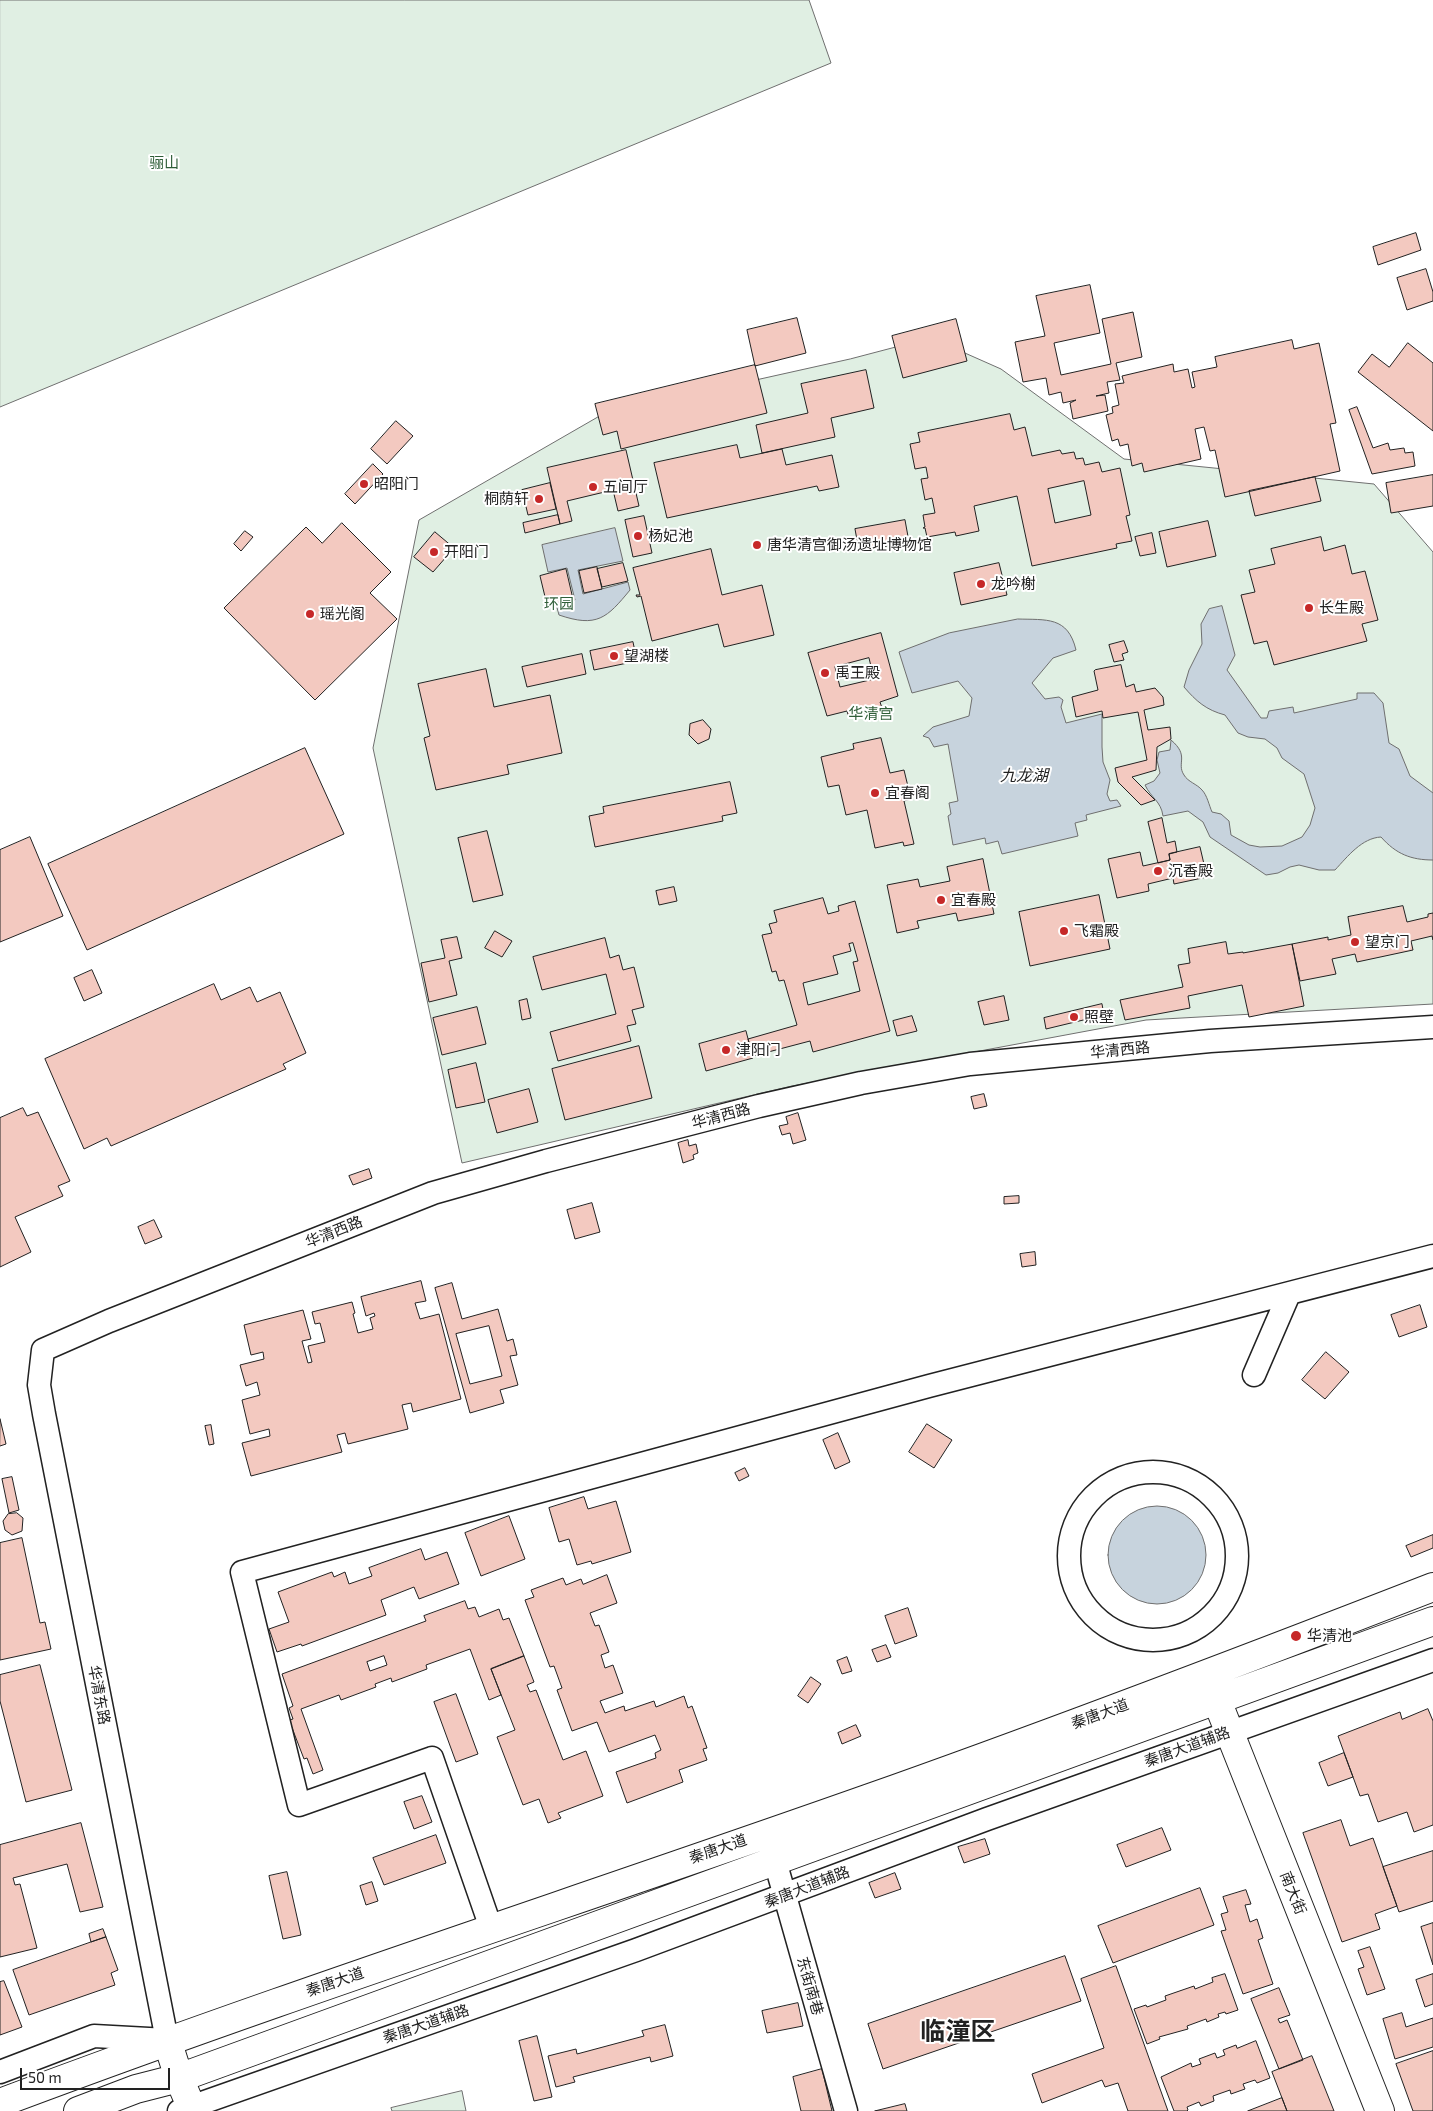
<!DOCTYPE html>
<meta charset="utf-8">
<style>
body{margin:0}
#map{position:relative;width:1433px;height:2111px;overflow:hidden;background:#fff;font-family:"Exo 2",sans-serif}
canvas{display:block}
.scale{position:absolute;left:20px;top:2068px;width:150px;height:22px;box-sizing:border-box;border:2px solid #222;border-top:0;padding-left:6px;font-size:15px;line-height:18px;white-space:nowrap;color:#222;-webkit-text-stroke:4px #fff;paint-order:stroke}
</style>
<div id="map">
<canvas width="1433" height="2111"></canvas>
<div class="scale">50 m</div>
</div>
<script>
const c = document.querySelector('canvas').getContext('2d');
c.lineJoin = 'round';
function fill(path, color) { c.fillStyle = color; c.fill(path, 'evenodd'); }
function trace(path, color, width, dash) { c.strokeStyle = color; c.lineWidth = width; c.lineCap = dash ? 'butt' : 'round'; c.setLineDash(dash || []); c.stroke(path); }
function write(font, color, halo, rows, align = 'center') {
  c.font = font + ' "Exo 2","Noto Sans SC",sans-serif'; c.lineWidth = 4; c.setLineDash([]); c.textBaseline = 'middle'; c.strokeStyle = halo; c.fillStyle = color; for (const [text, x, y, turn = 0] of rows) {
    c.save(); c.translate(x, y); c.rotate((+turn || 0) * Math.PI / 180); c.textAlign = isNaN(turn) ? turn : align; if (halo) c.strokeText(text, 0, 0); c.fillText(text, 0, 0); c.restore();
  }
}
const green = new Path2D(`
 M0,0H809L831,63L0,407Z
 M931,338L1001,369L1124,459L1374,484L1433,552V1004L1146,1020L792,1086L462,1163L373,748L419,520L603,414L850,359Z
 M462,2091L466,2111H392L391,2108Z`);
fill(green, '#e0efe3');
trace(green, '#6f6f6f', 1);
const water = new Path2D(`
 M615,528L623,561L578,570L583,594L628,582L630,590C607,618 597,628 559,615L556,604L575,600L567,568L548,572L542,545Z
 M1222,606L1235,655L1227,670L1261,718H1267L1269,711L1293,707L1294,713L1357,699V693H1374L1383,703L1389,743L1399,749L1410,776L1433,793V860C1411,860 1396,854 1381,837C1362,838 1348,856 1335,870H1319L1299,865L1290,867L1278,873L1266,875L1210,837L1203,822L1188,811L1163,816C1161,801 1151,798 1145,785L1154,781L1160,773L1157,760L1159,752L1170,750L1171,740C1190,756 1176,763 1184,775C1188,782 1197,784 1202,790C1207,795 1209,805 1212,812L1221,814L1229,821L1231,835L1249,845L1260,847L1282,846L1302,837L1310,825L1315,808L1304,774L1282,758L1277,748L1265,739L1248,737L1238,733L1225,715C1206,710 1196,701 1184,687L1189,670L1202,644L1201,624L1209,609Z
 M1018,619C1046,620 1068,616 1076,650L1053,658L1032,683L1045,699L1059,697L1063,700L1061,707L1066,723L1102,714V747L1103,762L1110,780L1107,794L1110,801L1117,800L1121,806L1086,815L1087,820L1075,823L1078,836L1002,854L998,841L986,844L985,838L953,845L948,816L951,814L949,803L958,801L948,744L934,747L929,738L923,736L933,727L969,716L972,698L958,681L912,693L899,652L949,633Z
 M1108 1555a49 49 0 1 1 98 0a49 49 0 1 1-98 0Z`);
fill(water, '#c7d3dd');
trace(water, '#6f6f6f', 1);
const building = new Path2D(`
 M1416,233L1421,250L1378,265L1373,247Z
 M1426,269L1433,292V301L1407,310L1397,278Z
 M1090,285L1100,333L1054,343L1061,375L1111,364L1102,319L1133,312L1142,357L1116,363L1120,380L1107,382L1109,393L1096,396L1105,395L1108,411L1073,419L1070,403L1076,400L1063,403L1061,392L1049,395L1046,378L1023,382L1015,342L1045,336L1036,296Z
 M797,318L806,353L755,366L747,330Z
 M956,319L967,361L903,378L892,336Z
 M1292,340L1294,349L1319,343L1336,423L1330,424L1340,471L1225,497L1215,450L1210,451L1204,427L1195,429L1201,459L1144,472L1142,463L1132,466L1128,444L1120,446L1118,439L1112,441L1106,415L1113,413L1112,407L1119,405L1115,384L1124,383L1122,376L1173,364L1174,372L1188,369L1192,388L1195,387L1192,372L1217,367L1215,357Z
 M1408,343L1433,363V431L1358,372L1372,354L1389,367Z
 M755,365L767,413L621,449L617,431L603,435L595,404Z
 M866,370L874,408L831,418L835,437L762,453L756,425L808,413L801,384Z
 M1357,407L1373,448L1388,443L1390,450L1404,448L1405,453L1413,452L1415,466L1372,474L1349,410Z
 M1010,414L1014,430L1025,427L1032,456L1060,450L1062,454L1074,452L1076,459L1083,458L1085,465L1099,462L1102,472L1120,468L1130,515L1126,516L1132,541L1116,544L1117,548L1032,566L1017,496L974,506L979,531L956,536L955,532L927,537L925,528H923L925,527L923,515L935,513L932,498L925,500L921,479L928,478L926,467L915,469L910,444L920,442L918,433ZM1084,481L1091,515L1055,523L1048,489Z
 M396,421L413,436L387,464L371,449Z
 M737,445L740,458L782,449L786,465L832,455L839,487L819,491L817,486L667,518L654,463Z
 M626,450L639,506L618,511L613,490L567,501L572,521L560,524L547,468Z
 M373,464L383,474L355,504L345,494Z
 M1433,475V506L1391,513L1386,483Z
 M1315,477L1321,501L1255,516L1249,491Z
 M550,483L556,509L528,515L522,490Z
 M558,515L560,524L525,533L523,523Z
 M644,516L652,553L633,557L625,520Z
 M905,520L909,542L859,551L855,529Z
 M1208,521L1216,556L1167,567L1159,532Z
 M342,523L391,572L370,593L397,619L315,700L224,608L306,527L322,543Z
 M245,531L253,537L241,551L234,544Z
 M435,532L454,548L433,572L414,557Z
 M1152,533L1156,553L1140,556L1135,537Z
 M1321,537L1324,551L1345,545L1352,574L1365,571L1378,620L1362,624L1367,641L1274,665L1267,641L1254,644L1241,595L1255,592L1249,570L1275,564L1271,549Z
 M711,549L722,595L762,585L774,635L724,647L718,624L652,641L641,596L637,597L636,595H640L633,568Z
 M623,563L628,581L602,587L597,569Z
 M999,563L1007,595L961,605L954,573Z
 M597,567L602,589L584,593L579,571Z
 M566,569L573,599L547,605L540,576Z
 M881,633L898,696L880,702L882,708L849,718L847,711L827,716L808,653ZM869,658L874,679L840,687L835,667Z
 M1124,641L1128,652L1122,654L1124,660L1114,662L1109,645Z
 M633,642L637,661L594,670L590,651Z
 M582,654L586,674L527,687L522,667Z
 M1121,665L1126,687L1134,684L1136,692L1155,688L1163,697L1164,705L1144,710L1148,730L1170,727L1171,739L1157,747L1156,770L1132,777L1155,800L1141,805L1118,782L1115,768L1147,760L1138,712L1103,718L1102,711L1076,717L1072,697L1098,690L1094,671L1095,670Z
 M486,669L494,707L550,695L562,753L507,765L509,774L436,790L424,738L430,736L418,684Z
 M703,720L711,729L709,739L698,744L689,735L690,724Z
 M881,738L890,773L904,770L911,799L904,801L914,844L904,846L903,842L875,848L867,810L846,815L839,785L828,787L821,757L854,749L853,744Z
 M305,748L344,834L87,950L48,864Z
 M730,782L737,813L722,816L723,821L595,847L589,816L604,813L603,807Z
 M1162,818L1167,843L1175,841L1177,852L1169,854L1170,860L1158,863L1148,822Z
 M487,831L503,895L473,902L458,838Z
 M30,837L63,916L0,942V850Z
 M1200,847L1207,877L1174,884L1173,878L1148,884L1149,891L1117,898L1108,859L1140,852L1143,866L1170,860L1169,854Z
 M983,859L994,914L958,921L956,913L917,921L919,928L897,933L887,885L918,879L920,887L950,881L947,867Z
 M674,887L677,901L659,905L656,891Z
 M1099,895L1110,949L1030,966L1019,912Z
 M823,898L828,914L839,911L838,906L855,901L890,1031L813,1052L810,1041L753,1056L748,1039L797,1025L784,980L779,981L776,971L772,972L762,935L772,933L769,924L777,922L774,911ZM853,943L858,961L853,962L860,991L808,1005L803,983L838,974L833,956L851,951L849,944Z
 M1403,906L1407,922L1428,917V914L1433,913V940L1432,936L1411,941L1413,950L1357,962L1355,954L1332,959L1336,974L1300,981L1292,944L1328,937V940L1351,935L1348,917Z
 M495,931L512,941L502,957L485,948Z
 M457,937L462,958L449,961L457,995L429,1002L421,963L445,958L441,940Z
 M605,938L610,958L619,955L623,970L634,967L644,1007L632,1010L636,1024L627,1026L631,1041L558,1061L550,1032L616,1014L606,974L542,990L533,957Z
 M1226,942L1228,954L1243,952V953L1292,944L1304,1006L1249,1017L1242,985L1188,996L1190,1008L1125,1020L1120,1000L1183,987L1178,965L1190,963L1188,949Z
 M92,970L102,993L84,1001L74,978Z
 M214,984L221,1000L250,987L257,1002L280,992L306,1053L283,1064L286,1069L111,1146L107,1138L84,1149L45,1059Z
 M1004,996L1009,1020L984,1025L978,1002Z
 M527,999L531,1018L522,1020L519,1001Z
 M1102,1004L1104,1015L1046,1029L1044,1018Z
 M477,1007L486,1044L442,1055L433,1018Z
 M912,1016L917,1031L897,1036L893,1021Z
 M746,1031L753,1058L706,1071L699,1044Z
 M639,1046L652,1098L565,1120L552,1069Z
 M476,1063L485,1102L456,1108L448,1070Z
 M529,1089L538,1122L497,1133L488,1100Z
 M984,1094L987,1106L974,1109L971,1097Z
 M23,1108L27,1116L38,1112L70,1181L58,1186L63,1196L15,1217L31,1252L0,1267V1118Z
 M798,1113L806,1140L793,1144L790,1133L782,1135L779,1126L788,1124L786,1117Z
 M688,1140L689,1146L696,1144L698,1153L693,1155L694,1159L683,1163L678,1143Z
 M369,1169L372,1178L353,1185L349,1176Z
 M1019,1196V1203L1004,1204V1197Z
 M592,1203L600,1232L575,1239L567,1210Z
 M154,1220L162,1237L145,1244L138,1227Z
 M1035,1252L1036,1265L1022,1267L1020,1254Z
 M421,1281L426,1301L415,1303L420,1319L439,1314L461,1399L413,1412L411,1403L402,1405L408,1429L348,1444L345,1433L337,1435L342,1452L251,1476L242,1443L270,1436L269,1429L250,1434L242,1400L260,1395L257,1382L246,1386L240,1365L264,1359L263,1352L251,1355L244,1325L303,1310L311,1339L302,1341L308,1363L312,1362L308,1346L325,1342L320,1323L315,1324L312,1312L352,1302L355,1313L353,1314L358,1333L373,1329L370,1318L375,1316L374,1313L366,1316L361,1297Z
 M452,1283L462,1319L498,1309L507,1341L513,1339L517,1355L510,1356L518,1385L500,1390L504,1403L470,1413L435,1288ZM489,1326L502,1376L470,1384L456,1334Z
 M1420,1305L1427,1327L1399,1337L1391,1315Z
 M1326,1352L1349,1372L1325,1399L1302,1380Z
 M0,1419L6,1444L0,1446Z
 M927,1424L952,1440L934,1468L909,1452Z
 M211,1425L214,1444L209,1445L205,1426Z
 M838,1433L850,1462L835,1469L823,1440Z
 M745,1468L749,1476L739,1481L735,1473Z
 M12,1477L19,1510L9,1513L2,1479Z
 M584,1497L588,1509L616,1501L631,1552L592,1564L591,1561L577,1565L569,1539L559,1542L549,1508Z
 M17,1513L23,1518L22,1531L12,1535L5,1530L3,1521L8,1514Z
 M509,1516L525,1559L481,1576L465,1533Z
 M1433,1535V1548L1411,1557L1406,1546Z
 M22,1538L40,1623L45,1622L51,1649L0,1660V1543Z
 M421,1549L425,1560L447,1552L459,1584L419,1599L414,1587L381,1600L386,1615L302,1646L301,1644L277,1652L269,1629L289,1622L278,1592L332,1572L334,1577L345,1572L349,1584L372,1576L369,1568Z
 M607,1575L617,1603L590,1613L595,1626L599,1625L609,1652L601,1655L605,1668L613,1665L623,1693L600,1701L605,1713L624,1706L625,1711L654,1701L656,1707L684,1696L688,1708L692,1706L707,1748L703,1749L707,1760L679,1770L683,1782L627,1803L616,1772L656,1758L655,1753L661,1750L655,1735L609,1752L597,1722L572,1731L557,1690L562,1688L554,1666L550,1667L525,1600L534,1597L531,1590L563,1578L566,1585L581,1579L583,1584Z
 M465,1601L468,1609L475,1607L479,1617L499,1609L503,1620L509,1618L524,1656L491,1669L501,1695L489,1700L470,1649L426,1665L427,1669L392,1682L391,1678L375,1684L376,1687L341,1700L339,1695L301,1709L323,1770L313,1774L307,1758L304,1759L289,1720L293,1719L289,1708L293,1706L282,1674L426,1621L424,1616ZM384,1656L387,1665L370,1671L367,1662Z
 M908,1608L917,1636L895,1644L885,1616Z
 M886,1645L891,1657L877,1662L872,1650Z
 M524,1656L534,1682L527,1685L530,1692L536,1690L563,1760L586,1751L603,1796L558,1813L561,1818L548,1823L539,1799L523,1805L497,1737L515,1730L491,1669Z
 M847,1657L852,1671L842,1674L837,1661Z
 M40,1665L72,1790L26,1802L0,1701V1675Z
 M811,1677L821,1684L808,1703L798,1696Z
 M456,1694L478,1754L456,1762L434,1702Z
 M1428,1709L1433,1721V1825L1414,1832L1407,1812L1378,1822L1368,1794L1360,1796L1338,1736L1400,1712L1402,1719Z
 M856,1725L861,1736L842,1744L838,1733Z
 M1344,1753L1353,1777L1328,1786L1319,1763Z
 M422,1796L432,1822L414,1829L404,1802Z
 M1341,1820L1350,1846L1373,1838L1397,1906L1375,1914L1380,1929L1342,1942L1303,1833Z
 M81,1823L103,1907L80,1912L67,1864L13,1878L15,1885L20,1884L37,1948L0,1957V1845Z
 M1162,1828L1171,1850L1126,1867L1117,1845Z
 M436,1835L446,1863L384,1885L373,1858Z
 M985,1839L990,1854L964,1863L958,1847Z
 M1433,1851V1901L1399,1912L1383,1867Z
 M287,1872L301,1935L283,1939L269,1876Z
 M895,1873L901,1889L875,1898L869,1883Z
 M372,1882L378,1901L366,1905L360,1886Z
 M1200,1888L1214,1925L1113,1963L1098,1926Z
 M1246,1890L1251,1904L1245,1905L1250,1922L1257,1919L1263,1938L1258,1940L1273,1984L1243,1994L1221,1931L1226,1930L1221,1914L1228,1912L1223,1897Z
 M1433,1923V1965L1421,1927Z
 M103,1929L106,1937L91,1942L89,1934Z
 M106,1937L118,1970L111,1973L115,1985L29,2015L13,1970Z
 M1370,1947L1385,1989L1367,1995L1358,1969L1364,1967L1358,1951Z
 M1065,1956L1081,2001L883,2069L868,2024Z
 M1116,1966L1168,2111H1128L1118,2083L1105,2087L1102,2080L1042,2103L1032,2074L1104,2048L1081,1979Z
 M1225,1974L1238,2010L1226,2014L1225,2012L1218,2014L1219,2017L1207,2022L1206,2019L1187,2026L1188,2029L1159,2037L1160,2039L1147,2044L1134,2009L1146,2005L1147,2007L1166,2000L1165,1996L1194,1986L1195,1989L1213,1982L1212,1978Z
 M1433,1974V2004L1425,2007L1416,1980Z
 M4,1981L22,2027L0,2035V1982Z
 M1279,1988L1290,2015L1278,2019L1280,2023L1287,2020L1303,2060L1279,2069L1251,1999Z
 M798,2003L803,2026L767,2033L762,2011Z
 M1402,2013L1406,2027L1433,2018V2047L1395,2059L1383,2019Z
 M665,2025L673,2056L651,2062L650,2057L573,2077L575,2082L556,2087L548,2056L576,2049L577,2054L644,2036L642,2031Z
 M537,2036L552,2097L534,2101L519,2041Z
 M1256,2041L1270,2078L1257,2083L1255,2080L1243,2084L1245,2089L1231,2094L1230,2090L1213,2096L1214,2101L1201,2106L1199,2102L1187,2107L1188,2110L1187,2111H1174L1161,2077L1191,2063L1192,2067L1201,2064L1199,2059L1215,2053L1217,2058L1225,2055L1223,2050L1236,2045L1237,2048Z
 M1433,2051V2111H1413L1396,2064Z
 M1312,2056L1334,2111H1287L1272,2072Z
 M822,2069L832,2111H801L793,2077Z
 M1282,2098L1287,2111H1248Z
 M905,2104L907,2111H875Z`);
fill(building, '#f3c9c0');
trace(building, '#222', 1);
const minor = new Path2D(`
 M1254,1375L1289,1294
 M1069 1556a84 84 0 1 1 168 0a84 84 0 1 1-168 0Z
 M775,1861L846,2111
 M491,1928L432,1758L299,1805L242,1572L929,1386L1433,1256
 M0,2072L94,2036L167,2040L44,1414L39,1385L43,1350L109,1321L433,1193L546,1161L759,1106L861,1083L970,1064L1210,1041L1433,1027
 M179,2111L636,1950L987,1819L1433,1660`);
const major = new Path2D(`
 M1210,1683L1380,2111
 M167,2040L179,2078L193,2111
 M0,2103C287,1995 578,1901 867,1799C1057,1732 1245,1660 1433,1587
 M78,2111L136,2089L179,2078L1433,1621`);
trace(minor, '#222', 25);
trace(major, '#222', 30);
trace(minor, '#fff', 22);
trace(major, '#fff', 28);
for (const [x, y, r, color] of [
 [364,484,5,"#c62828"],
 [593,487,5,"#c62828"],
 [539,499,5,"#c62828"],
 [638,536,5,"#c62828"],
 [757,545,5,"#c62828"],
 [434,552,5,"#c62828"],
 [981,584,5,"#c62828"],
 [1309,608,5,"#c62828"],
 [310,614,5,"#c62828"],
 [614,656,5,"#c62828"],
 [825,673,5,"#c62828"],
 [875,793,5,"#c62828"],
 [1158,871,5,"#c62828"],
 [941,900,5,"#c62828"],
 [1064,931,5,"#c62828"],
 [1355,942,5,"#c62828"],
 [1074,1017,5,"#c62828"],
 [726,1050,5,"#c62828"],
 [1296,1636,6,"#c62828"]
]) { const dot = new Path2D(); dot.arc(x, y, r, 0, 2 * Math.PI); c.fillStyle = color; c.fill(dot); trace(dot, '#fff', 2); }
write('15px', '#2f5e38', '#fff', [
 ["骊山",164,163],
 ["环园",559,604],
 ["华清宫",871,714]
]);
write('15px', '#222', '#fff', [
 ["昭阳门",374,484],
 ["五间厅",603,487],
 ["桐荫轩",529,499,"right"],
 ["杨妃池",648,536],
 ["唐华清宫御汤遗址博物馆",767,545],
 ["开阳门",444,552],
 ["龙吟榭",991,584],
 ["长生殿",1319,608],
 ["瑶光阁",320,614],
 ["望湖楼",624,656],
 ["禹王殿",835,673],
 ["宜春阁",885,793],
 ["沉香殿",1168,871],
 ["宜春殿",951,900],
 ["飞霜殿",1074,931],
 ["望京门",1365,942],
 ["照壁",1084,1017],
 ["津阳门",736,1050],
 ["华清池",1307,1636]
], 'left');
write('15px', '#222', '#fff', [
 ["华清西路",1120,1050,-6],
 ["华清西路",721,1116,-15],
 ["华清西路",334,1232,-22],
 ["华清东路",99,1695,79],
 ["秦唐大道",1100,1714,-20],
 ["秦唐大道辅路",1187,1747,-20],
 ["秦唐大道",718,1849,-19],
 ["秦唐大道辅路",807,1887,-21],
 ["南大街",1293,1893,68],
 ["秦唐大道",335,1982,-19],
 ["东街南巷",810,1986,74],
 ["秦唐大道辅路",426,2024,-19]
]);
write('italic 16px', '#222', '#fff', [
 ["九龙湖",1024,776]
]);
write('bold 25px', '#222', '#fff', [
 ["临潼区",958,2032]
]);
</script>
